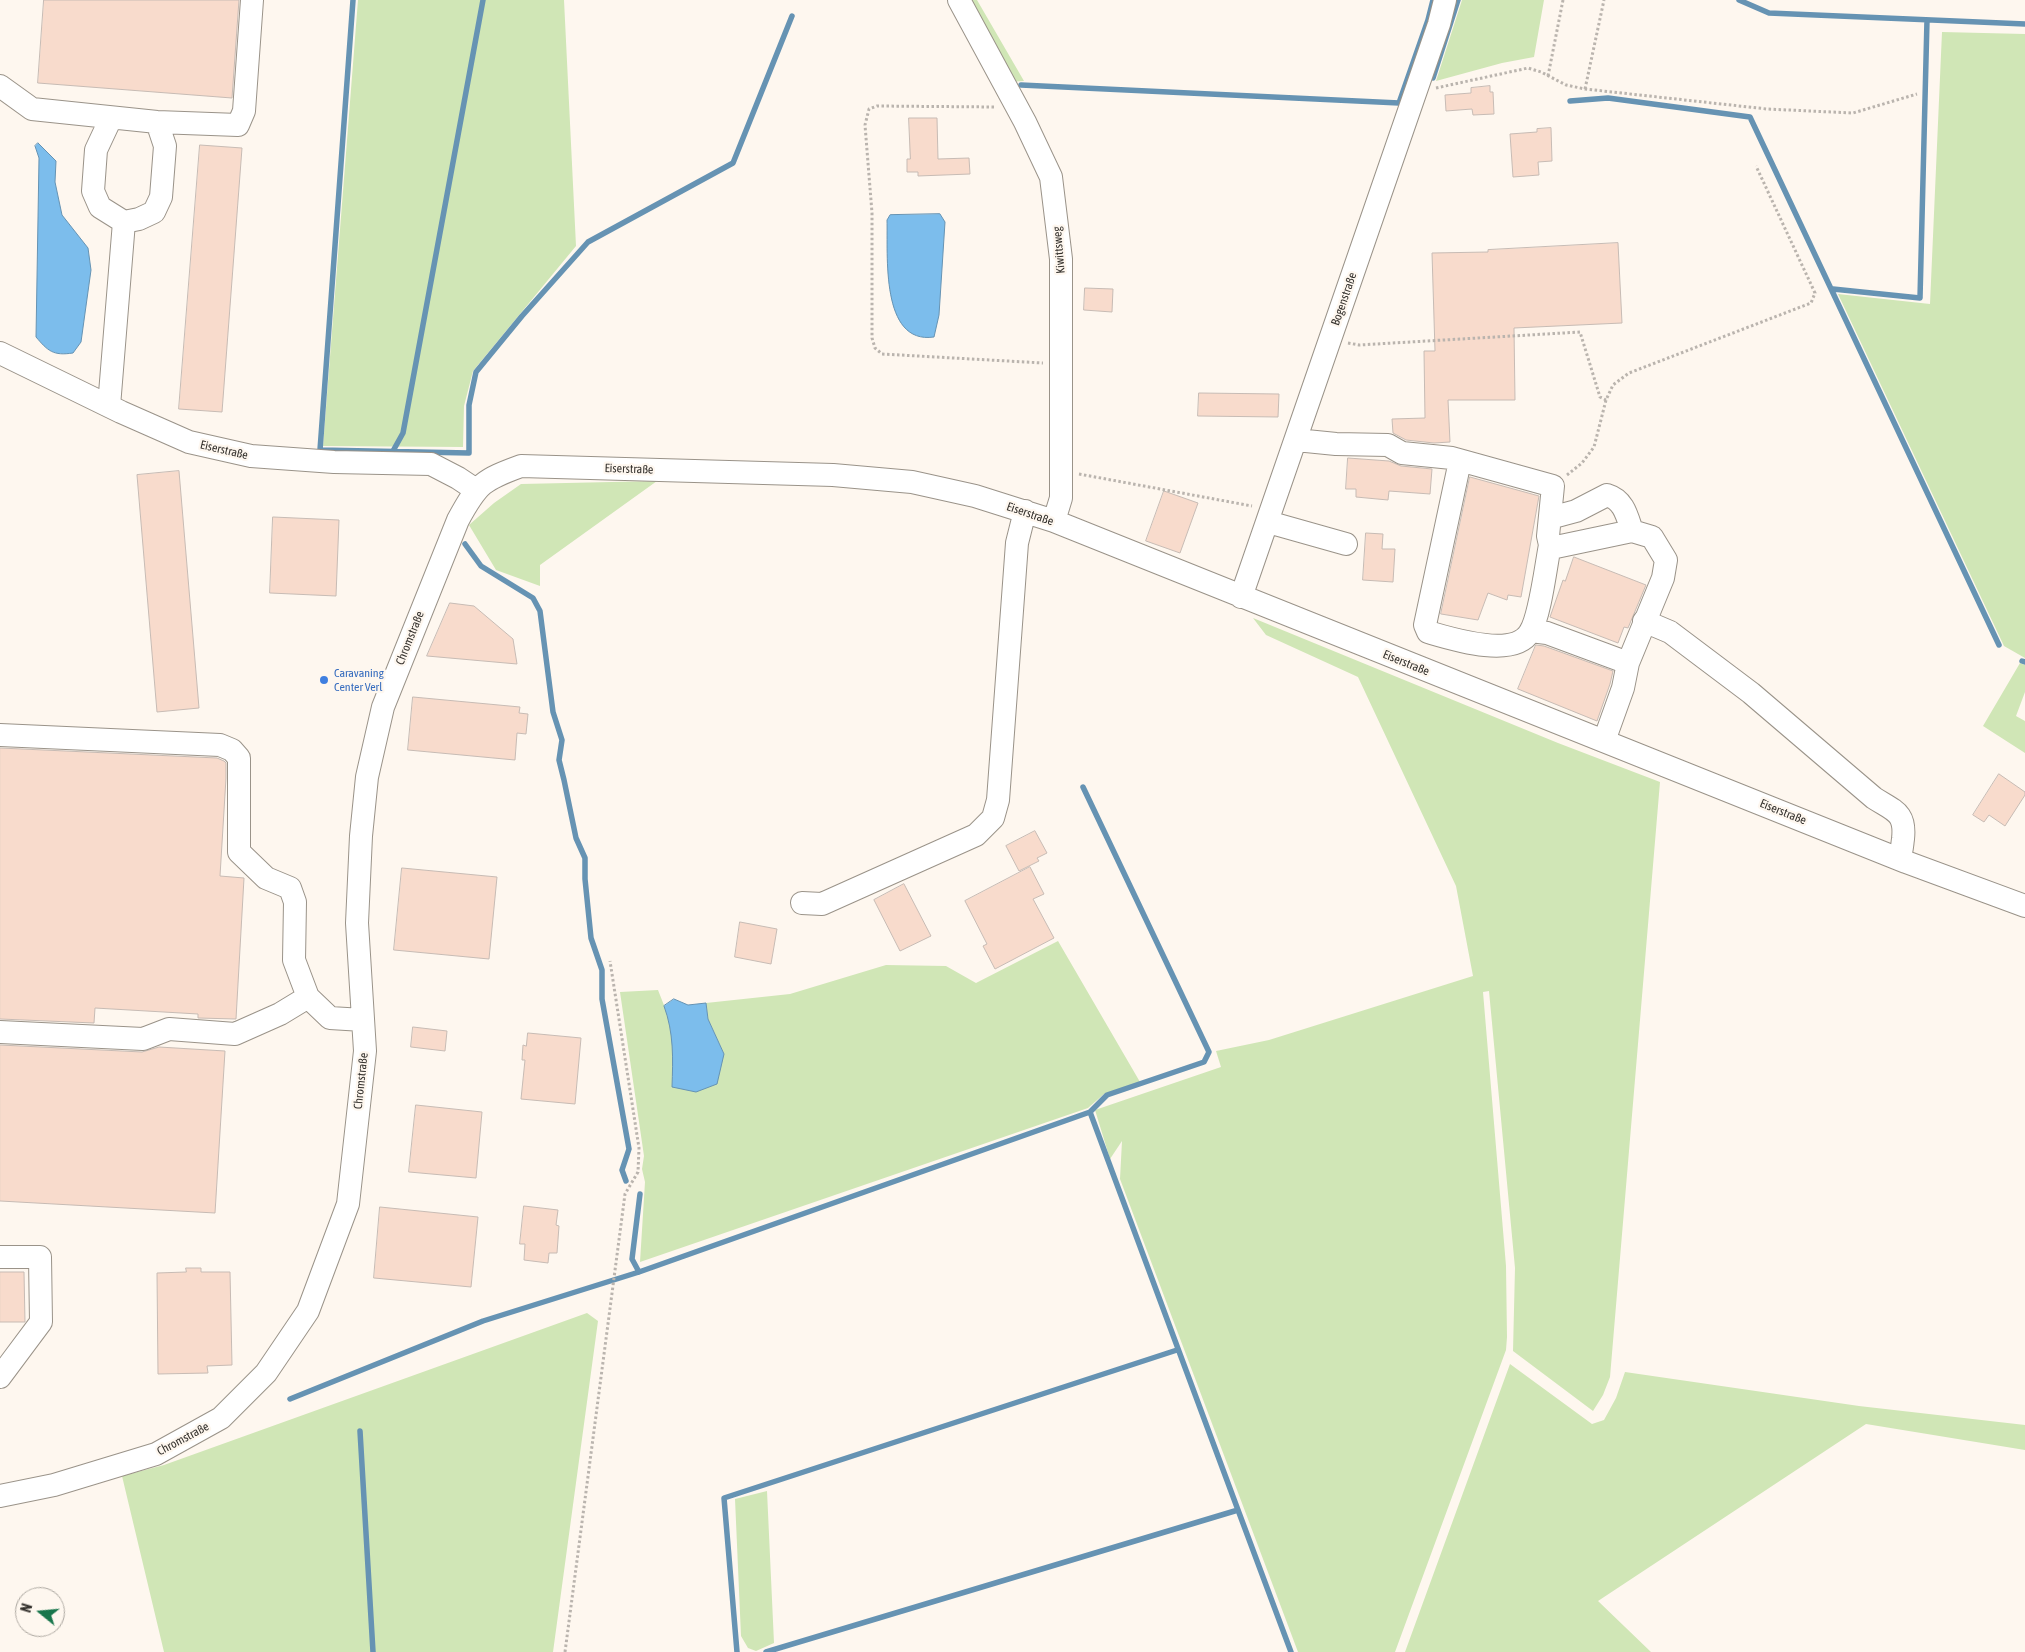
<!DOCTYPE html>
<meta charset="utf-8">
<style>
body{margin:0}
#map{position:relative;width:2025px;height:1652px;overflow:hidden;background:#fef7ef;font-family:"Asap Condensed",sans-serif}
canvas{display:block}
.north{position:absolute;left:15px;top:1587px;width:50px;height:50px;box-sizing:border-box;background:#fef7ef;border:1px solid #ada8a1;border-radius:50%;rotate:287deg;font-size:14px;font-weight:700;line-height:20px;text-align:center;color:#34312d}
.north::after{content:'';display:block;margin:auto;width:18px;height:22px;background:#18764c;clip-path:polygon(50% 0,100% 100%,50% 72%,0 100%)}
</style>
<div id="map">
<canvas width="2025" height="1652"></canvas>
<div class="north">N</div>
</div>
<script>
const c = document.querySelector('canvas').getContext('2d');
c.lineJoin = 'round';
function fill(path, color) { c.fillStyle = color; c.fill(path, 'evenodd'); }
function trace(path, color, width, dash) { c.strokeStyle = color; c.lineWidth = width; c.lineCap = dash ? 'butt' : 'round'; c.setLineDash(dash || []); c.stroke(path); }
function write(font, color, halo, rows, align = 'center') {
  c.font = font + ' "Asap Condensed",sans-serif'; c.lineWidth = 4.5; c.setLineDash([]); c.textBaseline = 'middle'; c.strokeStyle = halo; c.fillStyle = color; for (const [text, x, y, turn = 0] of rows) {
    c.save(); c.translate(x, y); c.rotate((+turn || 0) * Math.PI / 180); c.textAlign = isNaN(turn) ? turn : align; if (halo) c.strokeText(text, 0, 0); c.fillText(text, 0, 0); c.restore();
  }
}
fill(new Path2D(`
 M358,0H564L576,246L473,371L464,406L463,447L323,446Z
 M963,0H977L1024,81L1008,82Z
 M1462,0H1544L1534,57L1502,63L1436,81Z
 M1942,32L2025,34V658L2004,646L1838,294L1930,304Z
 M657,481L540,565V586L496,570L469,525L494,503L521,484Z
 M1253,618L1558,743L1660,782L1610,1377L1603,1395L1593,1411L1513,1351L1515,1268L1489,991L1483,992L1506,1266L1507,1337L1506,1350L1395,1652H1298L1120,1179L1122,1141L1110,1159L1095,1110L1221,1067L1216,1051L1269,1040L1473,976L1456,886L1358,677L1266,635Z
 M2020,663L2025,665V692L2016,716L2025,721V753L1983,726Z
 M1058,941L1140,1082L1104,1094L1088,1108L640,1262L645,1182L642,1169L644,1156L620,992L658,990L669,1018L674,1047L672,1087L724,1054L708,1019L706,1003L790,994L886,965L946,966L976,983Z
 M587,1313L598,1321L553,1652H164L122,1476L164,1465Z
 M1510,1364L1592,1424L1604,1420L1616,1398L1625,1372L1859,1406L2025,1425V1450L1866,1424L1598,1601L1651,1652H1405Z
 M767,1491L774,1643L756,1651L748,1648L741,1636L735,1499Z`), '#d0e6b6');
const water = new Path2D(`
 M38,143L56,161L55,182L62,215L88,248L91,270L81,342L73,353C53,356 48,351 36,337L39,158L35,146Z
 M940,214L945,222L939,315L934,337C880,345 888,254 887,220L890,215Z
 M674,999L688,1005L706,1003L708,1019L724,1054L717,1084L696,1092L672,1087C673,1059 674,1033 664,1006Z`);
fill(water, '#7cbdec');
trace(water, '#6693b3', 1);
trace(new Path2D(`
 M1739,0L1769,13L2025,24
 M1433,78L1458,0
 M1021,85L1399,103L1428,20L1433,0
 M1570,101L1608,98L1750,117L1999,645
 M1833,289L1920,298L1927,20
 M320,450L469,453V405L476,372L522,316L588,242L733,163L792,16
 M320,450L353,0
 M393,451L403,433L483,0
 M465,544L481,566L533,598L540,611L553,712L562,740L559,760L564,780L576,838L585,858V879L591,938L602,970V999L629,1149L622,1170L626,1181
 M2022,661L2025,662
 M639,1272L632,1259L640,1194
 M290,1399L483,1321L639,1272L1090,1112L1107,1095L1204,1062L1209,1052L1083,787
 M360,1431L373,1652
 M1238,1510L1291,1652
 M737,1652L724,1498L1177,1350
 M766,1652L1238,1510L1090,1112`), '#6693b3', 5.5);
const building = new Path2D(`
 M44,0H239L232,98L38,83Z
 M1490,86V92H1493L1494,114L1473,115L1472,109L1446,111L1445,95L1471,93V88Z
 M909,118H937L938,159L969,158L970,174L918,176V172H907V159H910Z
 M1551,128L1552,161L1538,162L1539,175L1513,177L1510,134L1537,132V129Z
 M200,145L242,148L222,412L179,409Z
 M1618,243L1622,323L1514,328L1515,400H1448L1450,442L1434,443L1406,440L1393,433L1392,419L1425,418L1424,351H1435L1432,253L1488,252V250Z
 M1085,288L1113,289L1112,312L1084,310Z
 M1199,393L1279,394L1278,417L1198,416Z
 M1348,458L1389,461L1401,466L1432,469L1430,494L1389,491L1388,500L1356,497V489H1346Z
 M179,471L199,708L157,712L137,475Z
 M1470,477L1539,496L1521,597L1508,595L1507,600L1488,593L1478,620L1441,614Z
 M1164,491L1198,503L1180,553L1146,541Z
 M273,517L339,520L336,596L270,593Z
 M1366,533L1383,534L1382,549H1395L1393,582L1363,580Z
 M1574,557L1646,585L1628,628L1624,627L1618,643L1550,617L1563,580L1565,581Z
 M450,603L474,606L513,639L517,664L427,656Z
 M1536,645L1544,646L1613,671L1610,684L1597,721L1518,689Z
 M413,697L520,707L519,713L528,714L526,734L517,733L515,760L408,750Z
 M0,748L217,758L224,761L226,763V778L220,876L244,878L236,1019L198,1018V1014L95,1008L94,1023L0,1019Z
 M1999,774L2025,792V795L2005,826L1989,815L1984,822L1973,815Z
 M1035,831L1047,853L1037,858L1039,861L1019,871L1006,846Z
 M1030,867L1044,894L1033,899L1054,938L995,969L983,946L987,944L965,901Z
 M402,868L497,877L489,959L394,950Z
 M904,884L931,936L900,951L874,900Z
 M740,922L777,929L771,964L735,957Z
 M413,1027L447,1031L445,1051L411,1047Z
 M528,1033L581,1038L575,1104L521,1099L525,1060H522L523,1045L526,1046Z
 M0,1045L142,1052L159,1047L225,1051L215,1213L0,1201Z
 M416,1105L482,1112L476,1178L409,1172Z
 M524,1206L558,1210L556,1225L559,1226L557,1253H549L548,1263L524,1260L525,1244H520Z
 M380,1207L478,1217L471,1287L374,1278Z
 M186,1268H201V1272H230L232,1365L207,1366L208,1373L158,1374L157,1273L186,1272Z
 M0,1272H24L25,1322H0Z`);
fill(building, '#f8dbcc');
trace(building, '#c7bbb4', 1);
const minor = new Path2D(`
 M959,0L1025,122L1051,177L1061,259V498L1054,521
 M0,86L32,109L157,122L238,125L244,111L252,0
 M111,118L96,150L93,191L100,207L124,222L139,219L154,212L161,197L165,146L157,122
 M0,353L121,412L189,442L251,456L334,462L431,464L458,478L476,490
 M109,406L124,222
 M1296,440L1336,444L1388,445L1402,453L1452,458L1553,486L1548,536L1550,545L1556,547L1632,531L1652,537L1666,560L1663,578L1628,663L1623,688L1604,741
 M1460,461L1425,625L1428,632C1452,639 1514,659 1530,632C1540,617 1546,565 1550,545
 M1550,518L1576,511L1607,495C1624,500 1627,516 1632,531
 M1268,522L1346,544
 M1241,597L1439,24L1445,0
 M1644,621L1670,632L1751,693L1874,798C1894,811 1906,812 1903,839C1902,846 1902,852 1899,859
 M1531,631L1547,633L1628,663
 M0,735L220,745L232,750L239,758V852L266,878L290,888L295,902L294,960L308,997L330,1018L363,1020
 M802,903L822,904L976,835L993,818L998,800L1017,543L1025,511
 M0,1032L143,1039L169,1029L235,1034L280,1014L308,997
 M0,1257H40L41,1322L0,1377
 M0,1496L54,1485L156,1454L221,1418L266,1373L308,1311L348,1204L365,1051L357,923L361,836L367,777L383,707L458,520C478,483 483,480 521,466L833,475L912,482L975,496L1054,521L1906,862L2025,906`);
trace(minor, '#9a9389', 24);
trace(new Path2D(`
 M1548,76L1563,0
 M1436,88L1528,68L1541,72L1566,85L1585,89L1767,109L1853,113L1917,94
 M1585,89L1604,0
 M994,107L877,106L869,109L865,125L872,213V338L875,348L882,354L1043,363
 M1348,343L1359,345L1580,332L1600,397L1606,400
 M1079,474L1252,506
 M1567,475L1582,463L1594,447L1606,400L1613,385L1629,373L1811,303L1815,293L1756,166
 M565,1652L625,1194L638,1172L639,1148L610,961`), '#bab4ae', 3, [2.5, 2.5]);
trace(minor, '#fff', 22);
for (const [x, y, r, color] of [
 [324,680,5,"#3f7fe0"]
]) { const dot = new Path2D(); dot.arc(x, y, r, 0, 2 * Math.PI); c.fillStyle = color; c.fill(dot); trace(dot, '#fef7ef', 2); }
write('12px', '#34312d', '#fef7ef', [
 ["Kiwittsweg",1059,250,-95],
 ["Bogenstraße",1344,299,-71],
 ["Eiserstraße",224,450,13],
 ["Eiserstraße",629,469,2],
 ["Eiserstraße",1030,514,19],
 ["Chromstraße",410,638,-68],
 ["Eiserstraße",1406,663,22],
 ["Eiserstraße",1783,812,22],
 ["Chromstraße",361,1081,-84],
 ["Chromstraße",183,1439,-28]
]);
write('12px', '#366cbe', '#fef7ef', [
 ["Caravaning",334,673],
 ["Center Verl",334,687]
], 'left');
</script>
